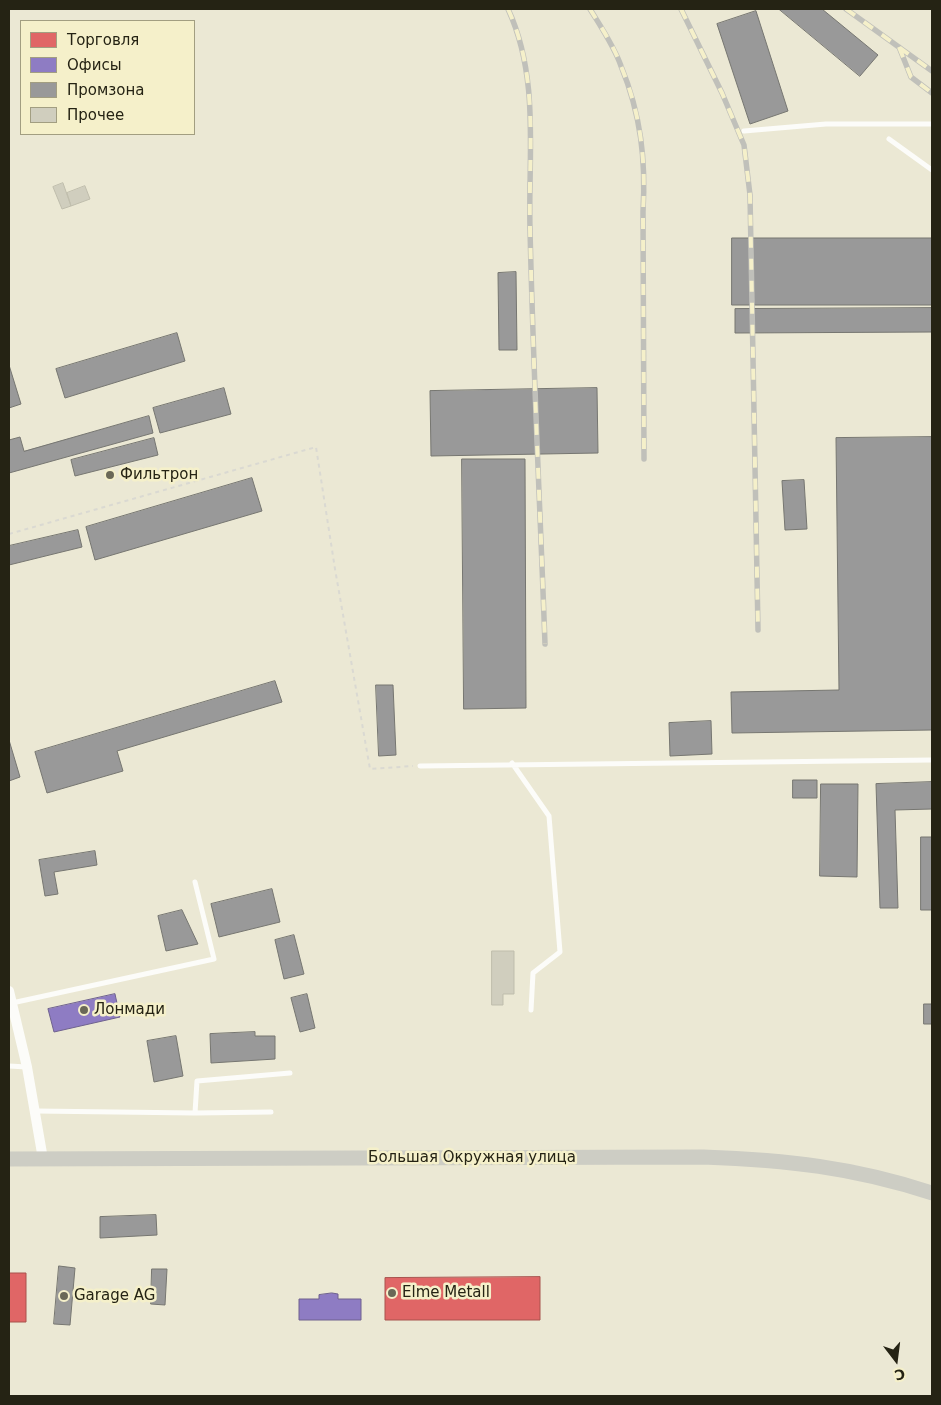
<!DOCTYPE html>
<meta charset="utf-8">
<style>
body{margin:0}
#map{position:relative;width:941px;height:1405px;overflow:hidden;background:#ebe8d4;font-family:"DejaVu Sans",sans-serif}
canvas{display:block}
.frame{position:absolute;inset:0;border:10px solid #252314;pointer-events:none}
.legend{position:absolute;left:20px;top:20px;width:175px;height:115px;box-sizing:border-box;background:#f5f0ca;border:1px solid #a29e81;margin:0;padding:6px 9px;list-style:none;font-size:15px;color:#252314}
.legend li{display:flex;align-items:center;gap:10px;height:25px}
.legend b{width:25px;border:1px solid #a29e81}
.north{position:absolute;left:871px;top:1335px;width:50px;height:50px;-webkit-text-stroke:4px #f5f0ca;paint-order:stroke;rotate:165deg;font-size:14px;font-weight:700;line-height:20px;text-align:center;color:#252314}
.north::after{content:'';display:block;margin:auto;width:18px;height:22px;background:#252314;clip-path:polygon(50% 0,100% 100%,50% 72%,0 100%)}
</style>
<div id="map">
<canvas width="941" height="1405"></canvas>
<div class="frame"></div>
<ul class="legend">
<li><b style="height:14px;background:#e06666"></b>Торговля</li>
<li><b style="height:14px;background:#8e7cc3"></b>Офисы</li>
<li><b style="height:14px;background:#999"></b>Промзона</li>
<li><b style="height:14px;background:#d0cebe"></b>Прочее</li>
</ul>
<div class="north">С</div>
</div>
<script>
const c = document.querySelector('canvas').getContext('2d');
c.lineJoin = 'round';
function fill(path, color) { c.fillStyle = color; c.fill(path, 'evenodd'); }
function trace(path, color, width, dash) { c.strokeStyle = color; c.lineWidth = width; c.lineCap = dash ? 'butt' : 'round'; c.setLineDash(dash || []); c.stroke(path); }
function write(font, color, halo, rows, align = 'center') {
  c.font = font + ' "DejaVu Sans",sans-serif'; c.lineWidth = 5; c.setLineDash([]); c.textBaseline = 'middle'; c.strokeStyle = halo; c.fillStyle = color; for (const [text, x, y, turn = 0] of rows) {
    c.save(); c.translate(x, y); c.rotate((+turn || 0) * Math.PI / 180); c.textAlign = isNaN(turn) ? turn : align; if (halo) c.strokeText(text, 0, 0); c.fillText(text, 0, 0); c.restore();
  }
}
const shops = new Path2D(`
 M9,1273H26V1322H9Z
 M540,1277V1320H385V1278Z`);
fill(shops, '#e06666');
trace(shops, '#a8524d', 1);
const offices = new Path2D(`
 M115,994L120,1017L54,1032L48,1009Z
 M332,1293L338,1294V1299H361V1320H299V1299H319V1295Z`);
fill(offices, '#8e7cc3');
trace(offices, '#6e618e', 1);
const industry = new Path2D(`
 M779,9H822L878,55L860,76Z
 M756,11L788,111L750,124L717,24Z
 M732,238H932V305H732Z
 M516,272L517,350H499L498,273Z
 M932,308V332L735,333V309Z
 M177,333L185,361L65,398L56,369Z
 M9,365L21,404L9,408Z
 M224,388L231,414L160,433L153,408Z
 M597,388L598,453L431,456L430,391Z
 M149,416L153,433L9,473V440L20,437L24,451Z
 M932,437V730L732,733L731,692L839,690L836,438Z
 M154,438L158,455L75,476L71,460Z
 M462,459H525L526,708L464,709Z
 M252,478L262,511L95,560L86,527Z
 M804,480L807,529L785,530L782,481Z
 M78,530L82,547L9,565V546Z
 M275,681L282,702L117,751L123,771L47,793L35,752Z
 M376,685H393L396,755L379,756Z
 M711,721L712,754L670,756L669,723Z
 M9,740L20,777L9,781Z
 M793,780H817V798H793Z
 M932,782V809L895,810L898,908H880L876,784Z
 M821,784H858L857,877L820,876Z
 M921,837H932V910H921Z
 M95,851L97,865L54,872L58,894L45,896L39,860Z
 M272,889L280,922L219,937L211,904Z
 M182,910L198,944L166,951L158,916Z
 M294,935L304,974L284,979L275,940Z
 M307,994L315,1028L300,1032L291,998Z
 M924,1004H932V1024H924Z
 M255,1032V1036H275V1059L211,1063L210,1034Z
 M176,1036L183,1076L154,1082L147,1041Z
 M156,1215L157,1235L100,1238V1217Z
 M59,1266L75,1268L70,1325L54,1324Z
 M152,1269H167L165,1305L151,1304Z`);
fill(industry, '#999');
trace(industry, '#767671', 1);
const building = new Path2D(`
 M63,183L71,206L62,209L53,187Z
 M85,186L90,199L71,206L67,193Z
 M492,951H514V994H503V1005H492Z`);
fill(building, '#d0cebe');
trace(building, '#bfbdac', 1);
trace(new Path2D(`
 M9,534L316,447L335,569L370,769L413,766`), '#dad9d2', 2, [4, 4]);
trace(new Path2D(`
 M744,131L826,124H932
 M889,139L932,170
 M512,763L549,816L560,952L533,973L531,1010
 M420,766L932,760
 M12,1003L214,959L195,882
 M9,1066L27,1067
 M36,1111L195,1113L271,1112
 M195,1113L197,1081L290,1073`), '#fcfcf9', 5);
trace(new Path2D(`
 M9,991L27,1067L43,1159`), '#fcfcf9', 10);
trace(new Path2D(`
 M9,1159L703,1157C786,1160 853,1167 932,1193`), '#cdcdc4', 15);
const rail = new Path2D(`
 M508,9C540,78 528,155 530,228C533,367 540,505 545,644
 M590,9C601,27 614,46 621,66C641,115 646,160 643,212L644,459
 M681,9L722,93L744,145L750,195L758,630
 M846,9L932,71
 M899,47L911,77L932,93`);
trace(rail, '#c0c0ba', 5.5);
trace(rail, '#f5f0ca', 4, [11]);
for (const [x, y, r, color] of [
 [110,475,5,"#6a6857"],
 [84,1010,5,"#6a6857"],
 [392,1293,5,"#6a6857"],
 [64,1296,5,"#6a6857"]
]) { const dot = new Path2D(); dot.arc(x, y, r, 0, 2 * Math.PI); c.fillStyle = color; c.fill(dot); trace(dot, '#f5f0ca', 2); }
write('15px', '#252314', '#f5f0ca', [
 ["Фильтрон",120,475],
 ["Лонмади",94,1010],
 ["Elme Metall",402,1293],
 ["Garage AG",74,1296]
], 'left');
write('15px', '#252314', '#f5f0ca', [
 ["Большая Окружная улица",472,1158]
]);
</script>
